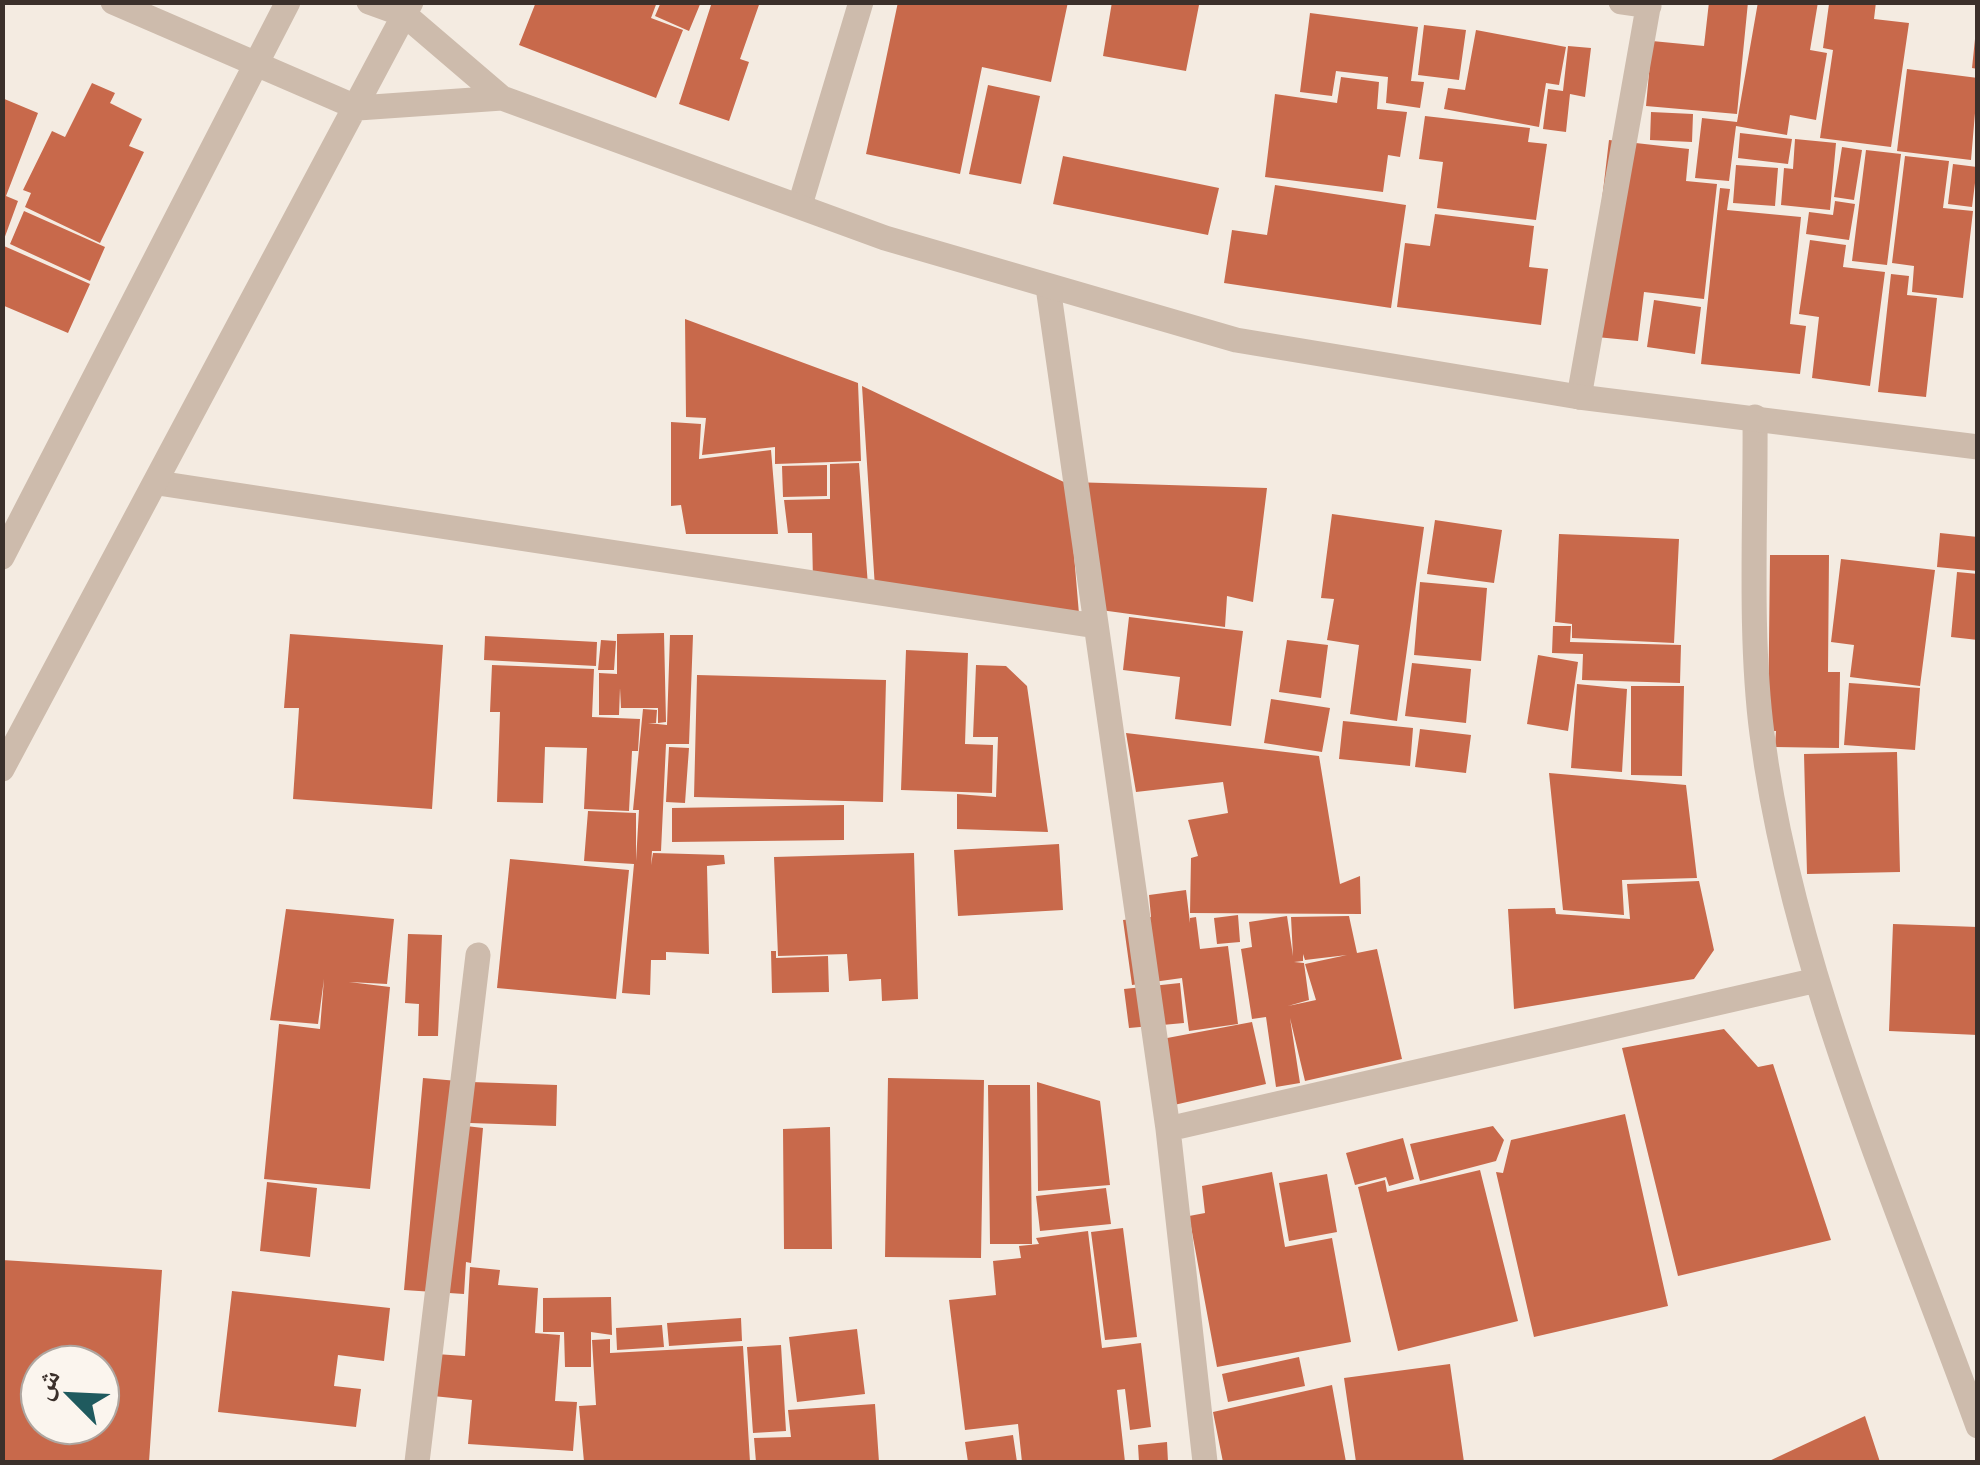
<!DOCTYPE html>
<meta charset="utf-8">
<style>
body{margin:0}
#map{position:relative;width:1980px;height:1465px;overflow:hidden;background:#f4ebe1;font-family:Lato,"Noto Naskh Arabic",sans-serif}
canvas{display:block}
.frame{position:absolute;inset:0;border:5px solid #3b302b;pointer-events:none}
.north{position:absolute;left:20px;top:1345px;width:100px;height:100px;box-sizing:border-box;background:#fbf5ee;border:2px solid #aea6a0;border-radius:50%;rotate:294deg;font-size:28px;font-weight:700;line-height:40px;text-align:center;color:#3b302b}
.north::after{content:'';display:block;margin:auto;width:35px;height:45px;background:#1f5a5e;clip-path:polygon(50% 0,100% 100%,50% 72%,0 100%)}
</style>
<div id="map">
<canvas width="1980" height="1465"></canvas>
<div class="frame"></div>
<div class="north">ش</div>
</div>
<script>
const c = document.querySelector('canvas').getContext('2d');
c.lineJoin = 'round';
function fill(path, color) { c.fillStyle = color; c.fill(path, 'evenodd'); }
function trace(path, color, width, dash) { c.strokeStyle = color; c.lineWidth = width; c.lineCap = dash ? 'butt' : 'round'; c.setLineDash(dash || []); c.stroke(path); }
fill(new Path2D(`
 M536,2H657L651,18L683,30L656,98L519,45Z
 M661,2H701L689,31L655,16Z
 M712,2H760L740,59L749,62L729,121L679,104Z
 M898,2H1068L1051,82L982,67L960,174L866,154Z
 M1112,2L1199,5L1186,71L1103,56Z
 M1709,2H1748L1737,114L1646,106L1652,41L1704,46Z
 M1758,2H1818L1810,50L1827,53L1816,120L1790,115L1787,135L1736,126L1729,181L1695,178L1702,118L1737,122Z
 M1876,2L1874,19L1909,23L1891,147L1820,138L1833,50L1823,48L1829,4Z
 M1310,13L1418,27L1411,81L1424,82L1420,108L1386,103L1388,77L1336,71L1332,96L1300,92Z
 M1424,25L1466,30L1459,80L1418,75Z
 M1476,30L1566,47L1559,85L1546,83L1539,127L1444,109L1448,88L1465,90Z
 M1975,39H1978V69L1972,68Z
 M1568,46L1591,48L1585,97L1570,94L1566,132L1543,129L1548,89L1563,91Z
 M1907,69L1978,78L1971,160L1897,151Z
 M1341,77L1379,82L1377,109L1407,112L1400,157L1388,155L1383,192L1265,177L1275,94L1337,103Z
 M92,83L115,93L110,103L142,119L129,146L144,152L100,243L25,207L31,193L23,190L52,131L65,137Z
 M988,85L1040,96L1021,184L969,174Z
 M2,98L38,113L6,196L18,201L3,242Z
 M1651,112L1693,114L1692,142L1650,140Z
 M1425,116L1530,128L1528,142L1547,144L1536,220L1437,208L1443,162L1419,159Z
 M1740,133L1792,139L1788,164L1738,158Z
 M1795,139L1836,143L1830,210L1781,205L1784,168L1793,169Z
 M1609,140L1689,149L1686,181L1717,184L1704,299L1644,292L1638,341L1586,336Z
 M1842,147L1862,150L1854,200L1834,197Z
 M1866,150L1901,154L1887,265L1852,261Z
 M1063,156L1219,188L1208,235L1053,204Z
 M1905,156L1949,161L1943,208L1973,211L1963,298L1912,292L1914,266L1892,263Z
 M1953,164L1977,167L1972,207L1948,204Z
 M1736,165L1778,168L1775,206L1733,203Z
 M1275,185L1406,205L1391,308L1224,283L1232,230L1267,235Z
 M1720,188L1730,189L1727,210L1801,217L1790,324L1806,326L1800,374L1701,364Z
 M1835,201L1855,204L1849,240L1806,234L1809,212L1833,215Z
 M24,211L105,247L90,281L10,244Z
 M1435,214L1534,226L1529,267L1548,269L1541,325L1397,307L1405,243L1430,246Z
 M1810,240L1846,245L1843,267L1885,272L1870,386L1812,378L1819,317L1799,314Z
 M4,246L90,284L68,333L2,305Z
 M1891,274L1909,276L1907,295L1937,298L1926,397L1878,392Z
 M1654,300L1701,307L1695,354L1647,347Z
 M685,319L858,383L861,461L775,464V447L702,455L706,418L686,417Z
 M862,386L1068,484L1079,614L875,588Z
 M671,422L701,424L699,459L771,450L778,534H686L681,505L671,506Z
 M859,463L868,586L813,581L812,533H788L784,500L830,499V464Z
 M827,465V496L783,497L782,466Z
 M1071,482L1267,488L1253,602L1227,596L1225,627L1086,608Z
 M1332,514L1424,527L1397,721L1350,714L1359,645L1327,640L1334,599L1321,598Z
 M1435,520L1502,530L1494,583L1427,574Z
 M1940,533L1978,537V571L1937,567Z
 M1559,534L1679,539L1674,643L1572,638V624L1555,622Z
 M1770,555H1829L1828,672H1840L1839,748L1775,747L1776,731H1768Z
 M1841,559L1935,570L1920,686L1850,677L1854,645L1831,642Z
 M1957,572L1978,574V640L1951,637Z
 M1420,582L1487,588L1481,661L1414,655Z
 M1129,617L1243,631L1231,726L1175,719L1180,677L1123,670Z
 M1553,626H1571L1570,642L1681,645L1680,683L1582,680L1583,654L1552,653Z
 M664,633L666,722L658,723V708H621L620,688L619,715H599V673L617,674V634Z
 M290,634L443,645L432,809L293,799L299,708H284Z
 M670,635H693L689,744H666L661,851H652L651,865L653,853L724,855L725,864L707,866L709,954L666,952V960H651L650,995L622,993L634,864L584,861L588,811L636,813V861L639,810H633L643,709L657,710L656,723H648L667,725Z
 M485,636L597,642L596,666L484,660Z
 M601,640L616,641L614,670H598Z
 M1287,640L1328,645L1321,698L1279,692Z
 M906,650L968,653L965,744L993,745L992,793L901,790Z
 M1538,655L1578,662L1568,731L1527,724Z
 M1412,663L1471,669L1466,723L1405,716Z
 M492,665L594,669L592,717L640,719L638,751H632L629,811L584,809L587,748L545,747L543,803L497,802L500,712H490Z
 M976,665L1006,666L1027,686L1048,832L957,829V794L996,797L998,737H973Z
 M697,675L886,680L883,802L694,797Z
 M1849,683L1920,688L1915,750L1844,745Z
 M1577,684L1627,689L1622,772L1571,768Z
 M1631,686H1684L1682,776L1631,775Z
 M1271,699L1330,708L1322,752L1264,743Z
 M1343,721L1413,728L1410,766L1339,759Z
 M1420,729L1471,735L1466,773L1415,767Z
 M1126,733L1319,756L1340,884L1360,876L1361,914L1190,913L1191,858L1198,856L1188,820L1228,813L1223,782L1136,792Z
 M669,747L689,748L685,803L666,802Z
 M1897,752L1900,872L1807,874L1804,754Z
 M1549,773L1686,785L1697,878L1622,880L1624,915L1563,910Z
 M844,805V840L672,842V808Z
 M1059,844L1063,910L958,916L954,850Z
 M914,853L918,999L882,1001L881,979L849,981L847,954L778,956L774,857Z
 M510,859L629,870L616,999L497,988Z
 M1699,881L1714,950L1694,979L1514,1009L1508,909L1555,908L1556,914L1630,919L1627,884Z
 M1186,890L1190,923V918L1196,917L1200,949L1228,946L1238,1024L1189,1031L1182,978L1132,985L1123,920L1151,917L1149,895Z
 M286,909L394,919L387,984L349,982L390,987L370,1189L264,1179L279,1024L320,1029L324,979L318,1024L270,1020Z
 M1238,915L1240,942L1217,944L1214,918Z
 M1287,916L1293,956L1291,917L1349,916L1357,953L1377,949L1402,1059L1305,1081L1290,1018L1300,1083L1276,1087L1266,1017L1252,1019L1241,949L1252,947L1249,922ZM1303,954L1305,960L1347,955L1305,964L1316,1000L1288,1006L1309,1000L1304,963L1294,962L1303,961Z
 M1893,924L1978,927V1035L1889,1031Z
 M408,934L442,935L438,1036H418L419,1004L405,1003Z
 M771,951H776V958L828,956L829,992L772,993Z
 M1180,983L1184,1023L1129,1028L1124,989Z
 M1252,1022L1266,1084L1174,1105L1146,1042Z
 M1724,1029L1758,1067L1773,1064L1831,1240L1678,1276L1622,1048Z
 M423,1078L470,1082L466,1126L483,1128L471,1263L466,1262L464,1294L404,1290Z
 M888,1078L984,1080L981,1258L885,1257Z
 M471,1082L557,1085L556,1126L470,1123Z
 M1037,1082L1100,1101L1110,1185L1038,1191Z
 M988,1085H1030L1032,1244H990Z
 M1625,1114L1668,1306L1534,1337L1496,1172L1503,1173L1511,1140Z
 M1493,1126L1504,1140L1496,1161L1420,1181L1410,1144Z
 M830,1127L832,1249H784L783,1129Z
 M1403,1138L1414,1179L1389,1186L1386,1177L1355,1185L1346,1153Z
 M1480,1170L1518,1321L1398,1351L1358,1187L1385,1180L1387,1192Z
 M1272,1172L1285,1247L1332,1238L1351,1342L1217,1367L1189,1216L1205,1213L1202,1186Z
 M1327,1174L1337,1232L1289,1241L1279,1183Z
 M267,1182L317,1188L310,1257L260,1251Z
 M1106,1188L1111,1224L1040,1231L1036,1196Z
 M1123,1228L1137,1337L1105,1340L1091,1232Z
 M1088,1231L1102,1348L1141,1343L1151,1427L1130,1430L1125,1389L1117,1390L1125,1462H1022L1018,1424L965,1430L949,1300L996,1295L993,1261L1021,1258L1019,1246L1039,1244L1036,1238Z
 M2,1260L162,1270L149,1462H2ZM40,1365H100V1425H40Z
 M470,1267L500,1270L498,1285L538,1288L535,1333L560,1335L555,1401L577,1402L573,1451L468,1444L472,1400L433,1396L436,1354L465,1356Z
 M232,1291L390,1308L384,1361L338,1355L334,1386L361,1389L356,1427L218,1412Z
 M611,1297L612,1335L591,1332V1367H565L564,1332H543V1298Z
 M741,1318L742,1341L669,1346L667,1323Z
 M662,1325L664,1347L617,1350L616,1328Z
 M857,1329L865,1394L797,1402L789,1337Z
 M610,1339V1353L743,1346L750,1462H584L579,1406L596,1405L592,1340Z
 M781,1345L786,1431L753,1433L747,1347Z
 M1299,1357L1305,1386L1228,1402L1222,1374Z
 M1450,1364L1464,1462H1356L1344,1378Z
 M1332,1385L1346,1462H1223L1213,1412Z
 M875,1404L879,1462H756L754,1438L791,1437L788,1410Z
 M1865,1416L1880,1462H1767Z
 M1013,1435L1017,1462H968L965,1442Z
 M1167,1442L1168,1462H1139L1138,1445Z`), '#c8694b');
trace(new Path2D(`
 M1621,2L1649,6
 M800,205L861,2
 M1048,287L1168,1129L1205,1462
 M1579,397L1649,2
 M1755,417C1756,520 1749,634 1762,734C1792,968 1898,1205 1978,1426
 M158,483L1096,626
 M1168,1129L1817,980
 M417,1462L478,955`), '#cdbbac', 25);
trace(new Path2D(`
 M113,2L358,108L502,98
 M369,2L405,15L502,98L885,238L1236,340L1579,397L1978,447
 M2,557L288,2
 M2,769L411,2`), '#cdbbac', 25);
</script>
